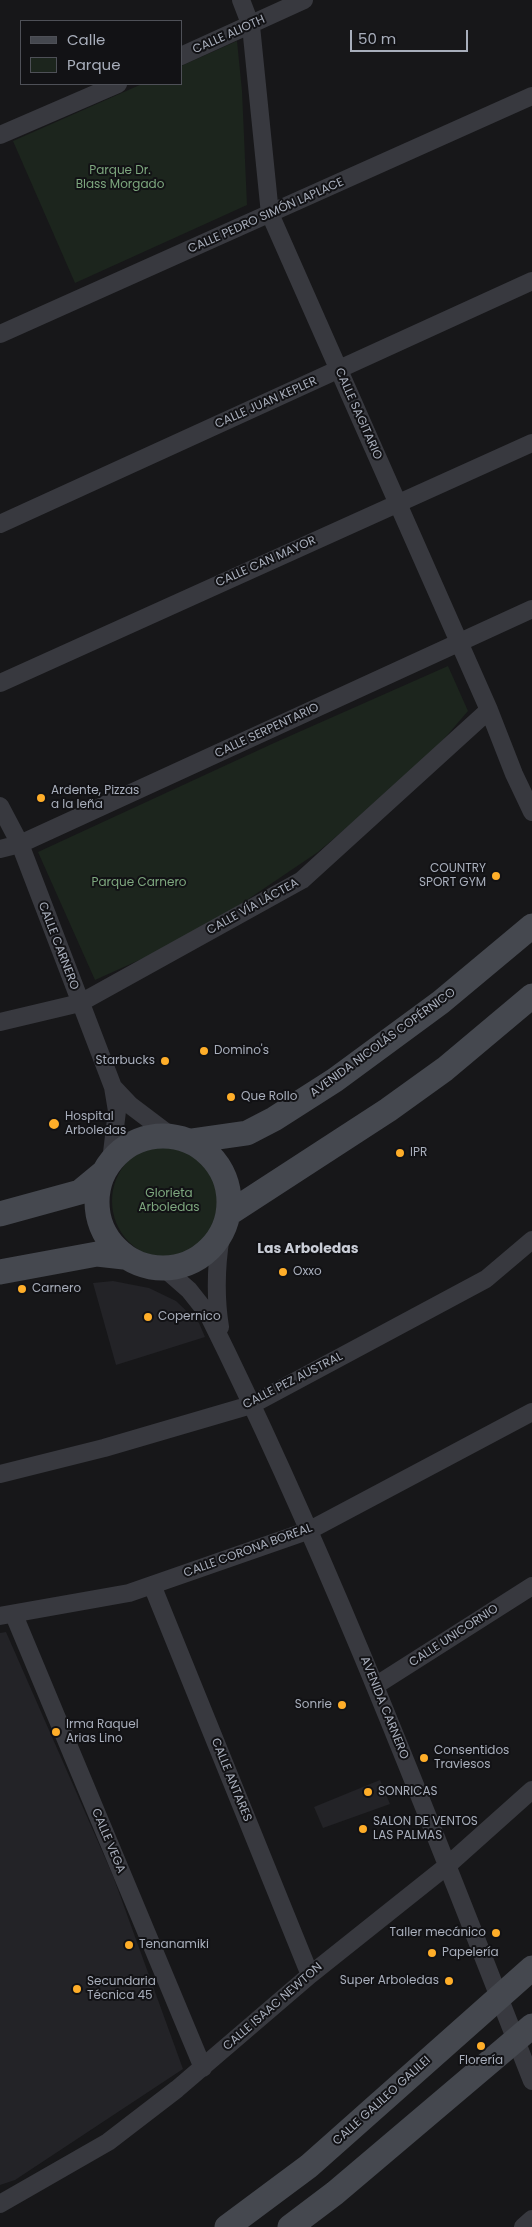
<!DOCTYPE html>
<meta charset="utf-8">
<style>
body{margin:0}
#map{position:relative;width:532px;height:2227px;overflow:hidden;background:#171719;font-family:Poppins,sans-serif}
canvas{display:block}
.legend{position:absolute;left:20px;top:20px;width:162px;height:65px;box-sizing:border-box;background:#121215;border:1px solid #4e5057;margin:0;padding:6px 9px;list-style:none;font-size:15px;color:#a8aebb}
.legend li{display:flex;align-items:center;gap:10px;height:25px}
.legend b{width:25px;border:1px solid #4e5057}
.scale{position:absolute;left:350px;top:30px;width:118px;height:22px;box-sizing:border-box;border:2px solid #a8aebb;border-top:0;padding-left:6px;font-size:15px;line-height:18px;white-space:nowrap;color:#a8aebb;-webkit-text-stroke:4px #121215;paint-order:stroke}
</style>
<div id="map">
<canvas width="532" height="2227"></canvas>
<ul class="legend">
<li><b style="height:6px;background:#45484f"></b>Calle</li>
<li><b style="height:14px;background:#1c251d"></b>Parque</li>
</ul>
<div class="scale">50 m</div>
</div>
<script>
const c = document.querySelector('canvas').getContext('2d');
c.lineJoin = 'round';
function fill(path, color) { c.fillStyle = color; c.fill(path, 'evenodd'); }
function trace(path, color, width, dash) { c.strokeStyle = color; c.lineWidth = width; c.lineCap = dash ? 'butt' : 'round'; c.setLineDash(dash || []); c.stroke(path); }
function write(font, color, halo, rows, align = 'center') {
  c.font = font + ' Poppins,sans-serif'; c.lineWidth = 4; c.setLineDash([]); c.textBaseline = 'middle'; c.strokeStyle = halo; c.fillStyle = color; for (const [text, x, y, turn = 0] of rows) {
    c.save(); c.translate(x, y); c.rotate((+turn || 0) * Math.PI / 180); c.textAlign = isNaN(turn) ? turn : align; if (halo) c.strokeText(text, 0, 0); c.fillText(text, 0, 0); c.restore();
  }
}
fill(new Path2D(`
 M113,1281L149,1288L176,1301L199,1323L205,1337L116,1365L93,1283Z
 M6,1632L113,1876L183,2069L15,2180L0,2185V1633Z
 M380,1780L390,1804L323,1828L314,1807Z`), '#232327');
fill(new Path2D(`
 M237,41L242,91L247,205L75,283L13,141L142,84H181V66Z
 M448,666L468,711L425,761L318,852L241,904L177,943L95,980L38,852L274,743Z
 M112 1201a58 58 0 1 1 116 0a58 58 0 1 1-116 0Z`), '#1c251d');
trace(new Path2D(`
 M241,0L251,26L270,214L489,710L514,774L532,812
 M181,56L304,0
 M0,135L118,84
 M0,334L532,96
 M0,524L532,281
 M0,683L532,443
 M0,806L20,844L113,1087L117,1111L111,1161
 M0,849L20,844L532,609
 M0,1022L80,1003L302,880L489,710
 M113,1087L130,1105L171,1136
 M165,1269L189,1290L208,1314C332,1564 430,1822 532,2081
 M220,1327C215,1296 216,1266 221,1235
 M0,1474L104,1448L251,1405L486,1279L532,1240
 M152,1585L310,1975
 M14,1615L203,2068
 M0,1616L129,1593L310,1530L532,1412
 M375,1686L532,1586
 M0,2204L108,2142L177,2089L310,1975L448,1865L532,1790
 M523,2227L532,2219`), '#38393f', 18);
trace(new Path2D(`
 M97 1202a66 66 0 1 1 132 0a66 66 0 1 1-132 0Z
 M191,1141L247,1133L274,1119L335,1080L441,1002L532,926
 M0,1214L80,1192L103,1173
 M228,1214L388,1110L445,1069L532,996
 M0,1272L97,1254L124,1257
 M227,2227L309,2166L532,1968
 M290,2227L335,2193L532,2026`), '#45484f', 25);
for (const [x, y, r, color] of [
 [41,798,5,"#ffae29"],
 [496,876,5,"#ffae29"],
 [204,1051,5,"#ffae29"],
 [165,1061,5,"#ffae29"],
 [231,1097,5,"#ffae29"],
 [54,1124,6,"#ffae29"],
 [400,1153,5,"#ffae29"],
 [283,1272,5,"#ffae29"],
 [22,1289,5,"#ffae29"],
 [148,1317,5,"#ffae29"],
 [342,1705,5,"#ffae29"],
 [56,1732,5,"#ffae29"],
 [424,1758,5,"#ffae29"],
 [368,1792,5,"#ffae29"],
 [363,1829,5,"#ffae29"],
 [496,1933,5,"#ffae29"],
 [129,1945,5,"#ffae29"],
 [432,1953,5,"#ffae29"],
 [449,1981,5,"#ffae29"],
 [77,1989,5,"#ffae29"],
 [481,2046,5,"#ffae29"]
]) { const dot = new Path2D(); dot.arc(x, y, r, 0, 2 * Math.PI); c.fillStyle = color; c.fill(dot); trace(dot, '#121215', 2); }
write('12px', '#a8aebb', '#121215', [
 ["CALLE ALIOTH",229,35,-24],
 ["CALLE PEDRO SIMÓN LAPLACE",266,216,-24],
 ["CALLE JUAN KEPLER",266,403,-24],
 ["CALLE SAGITARIO",358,414,66],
 ["CALLE CAN MAYOR",266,562,-24],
 ["CALLE SERPENTARIO",267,731,-25],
 ["CALLE VÍA LÁCTEA",253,907,-29],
 ["CALLE CARNERO",58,946,69],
 ["AVENIDA NICOLÁS COPÉRNICO",383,1043,-36],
 ["CALLE PEZ AUSTRAL",293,1381,-27],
 ["CALLE CORONA BOREAL",248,1551,-20],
 ["CALLE UNICORNIO",454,1636,-33],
 ["AVENIDA CARNERO",384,1708,68],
 ["CALLE ANTARES",231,1780,68],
 ["CALLE VEGA",108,1841,67],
 ["CALLE ISAAC NEWTON",273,2007,-41],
 ["CALLE GALILEO GALILEI",382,2101,-42]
]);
write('12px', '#7da77e', '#121215', [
 ["Parque Dr.",120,171],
 ["Blass Morgado",120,185],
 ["Parque Carnero",139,883],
 ["Glorieta",169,1194],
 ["Arboledas",169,1208]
]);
write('12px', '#a8aebb', '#121215', [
 ["Ardente, Pizzas",51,791],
 ["a la leña",51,805],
 ["COUNTRY",486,869,"right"],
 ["SPORT GYM",486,883,"right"],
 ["Domino's",214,1051],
 ["Starbucks",155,1061,"right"],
 ["Que Rollo",241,1097],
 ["Hospital",65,1117],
 ["Arboledas",65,1131],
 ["IPR",410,1153],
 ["Oxxo",293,1272],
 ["Carnero",32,1289],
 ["Copernico",158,1317],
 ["Sonrie",332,1705,"right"],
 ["Irma Raquel",66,1725],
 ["Arias Lino",66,1739],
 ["Consentidos",434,1751],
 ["Traviesos",434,1765],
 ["SONRICAS",378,1792],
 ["SALON DE VENTOS",373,1822],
 ["LAS PALMAS",373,1836],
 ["Taller mecánico",486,1933,"right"],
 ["Tenanamiki",139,1945],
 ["Papelería",442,1953],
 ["Super Arboledas",439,1981,"right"],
 ["Secundaria",87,1982],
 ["Técnica 45",87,1996],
 ["Florería",481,2061,"center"]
], 'left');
write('bold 14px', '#c9cdd6', '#121215', [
 ["Las Arboledas",308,1249]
]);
</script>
